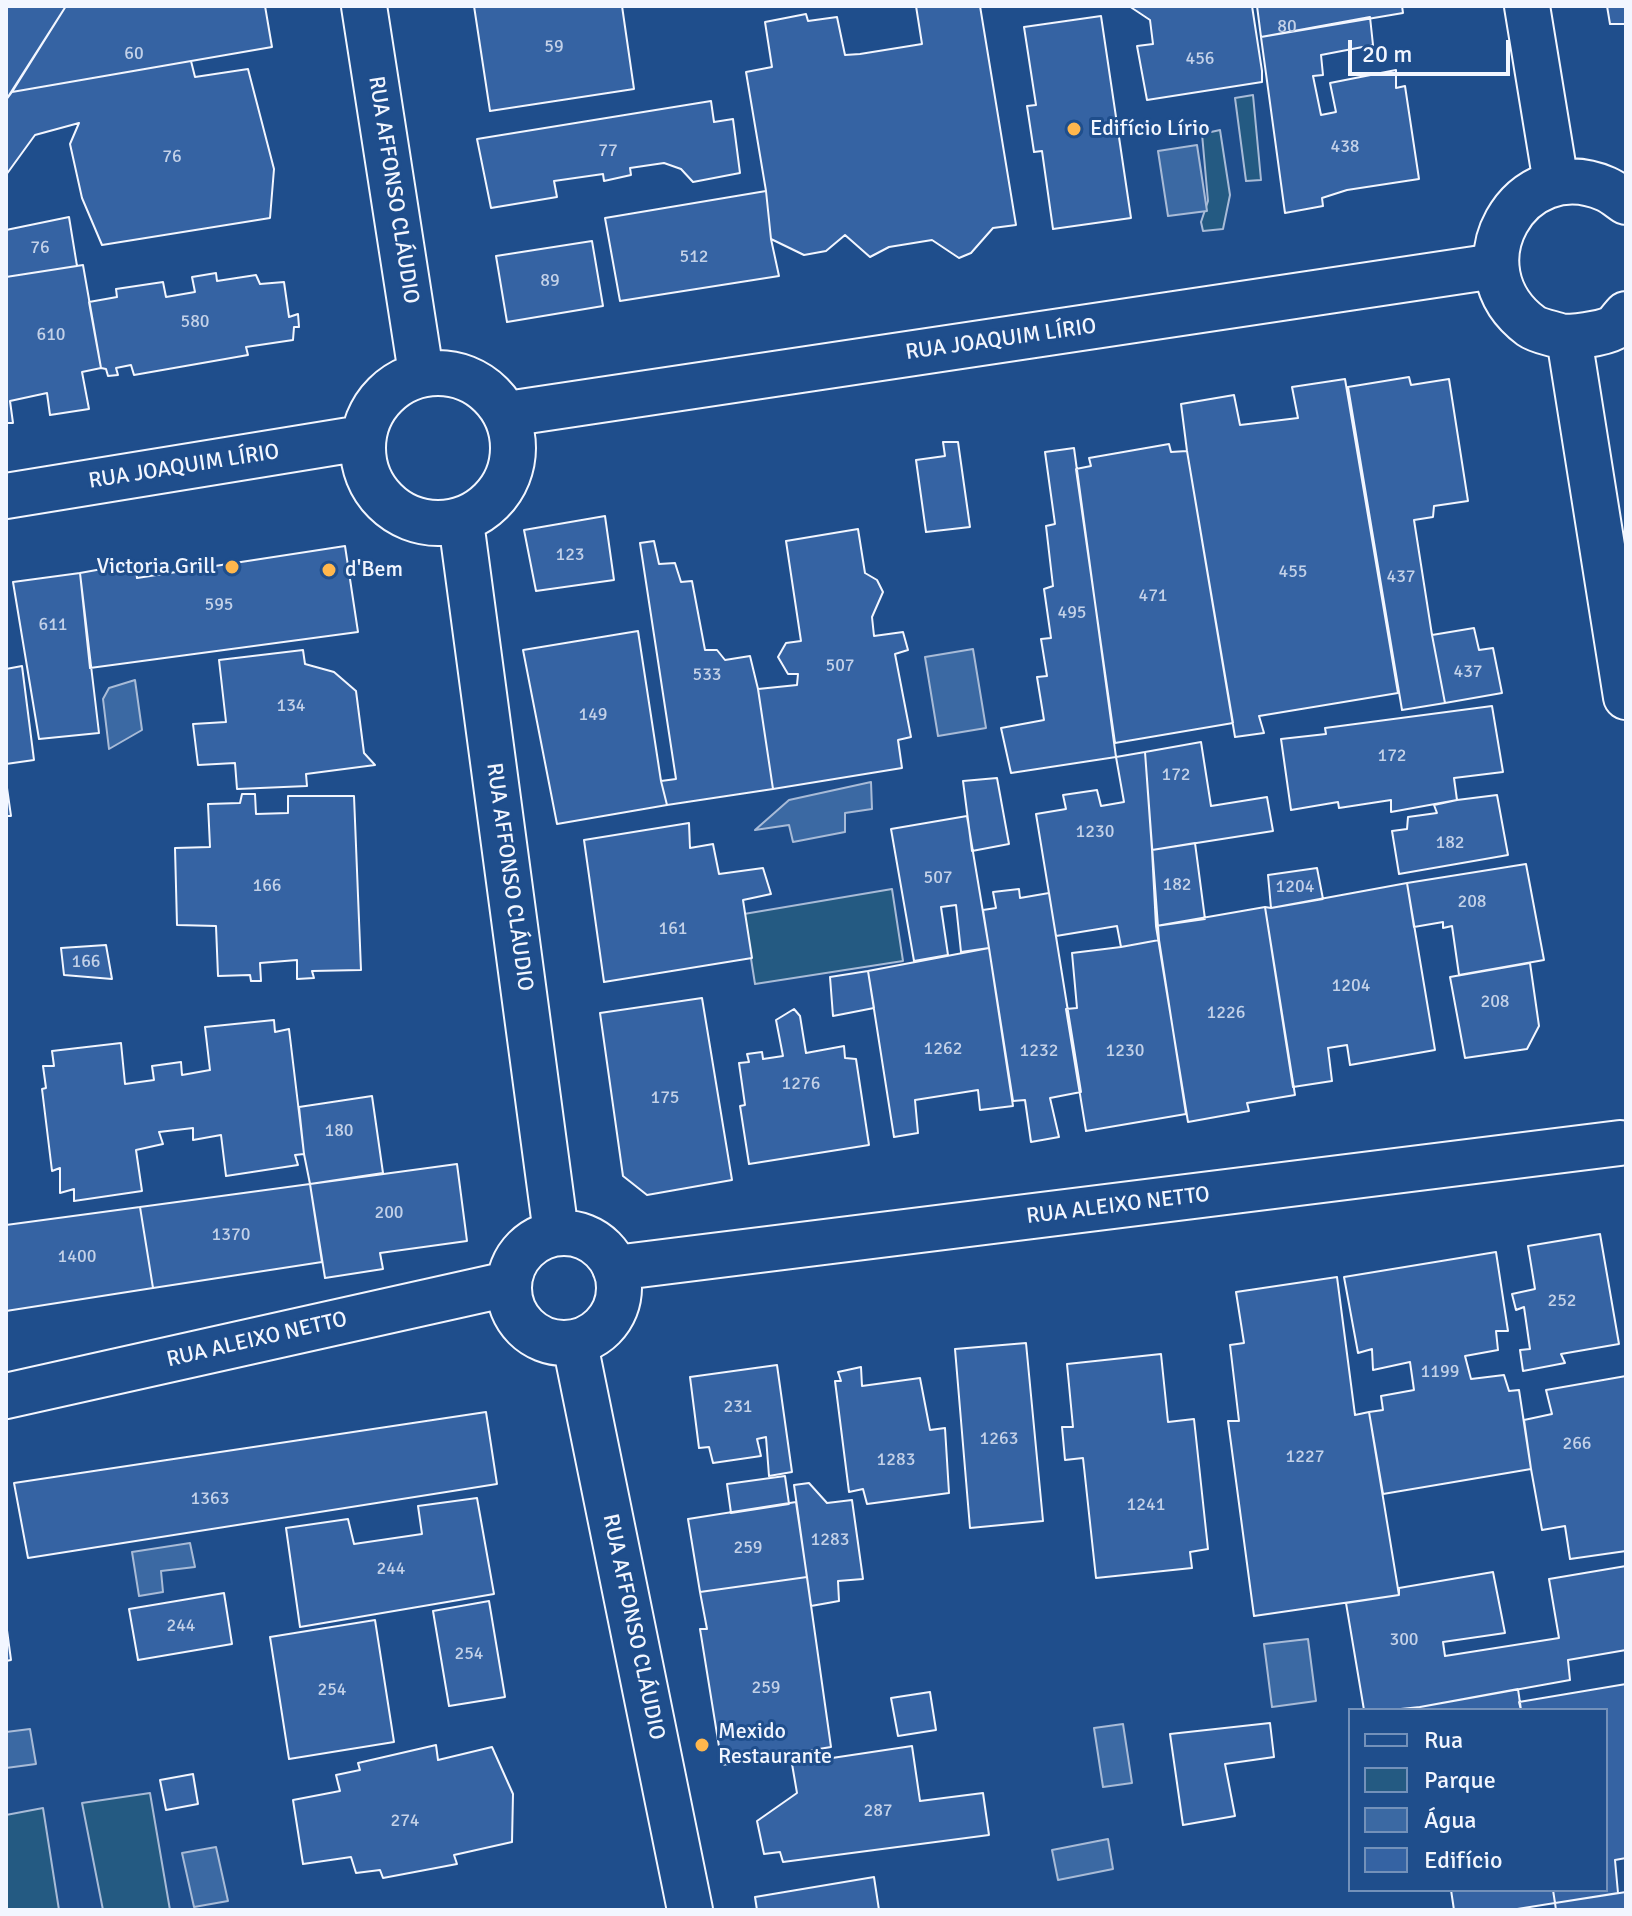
<!DOCTYPE html>
<meta charset="utf-8">
<style>
body{margin:0}
#map{position:relative;width:1632px;height:1916px;overflow:hidden;background:#1f4e8c;font-family:Signika,sans-serif}
canvas{display:block}
.frame{position:absolute;inset:0;border:8px solid #f2f6ff;pointer-events:none}
.legend{position:absolute;left:1348px;top:1708px;width:260px;height:184px;box-sizing:border-box;background:#1f4e8c;border:2px solid #7391ba;margin:0;padding:10px 14px;list-style:none;font-size:24px;color:#f2f6ff}
.legend li{display:flex;align-items:center;gap:16px;height:40px}
.legend b{width:40px;border:2px solid #7391ba}
.scale{position:absolute;left:1348px;top:40px;width:162px;height:36px;box-sizing:border-box;border:4px solid #f2f6ff;border-top:0;padding-left:10px;font-size:24px;line-height:28px;white-space:nowrap;color:#f2f6ff;-webkit-text-stroke:6px #1f4e8c;paint-order:stroke}
</style>
<div id="map">
<canvas width="1632" height="1916"></canvas>
<div class="frame"></div>
<ul class="legend">
<li><b style="height:10px;background:#1f4e8c"></b>Rua</li>
<li><b style="height:22px;background:#245a82"></b>Parque</li>
<li><b style="height:22px;background:#3b69a3"></b>Água</li>
<li><b style="height:22px;background:#3563a3"></b>Edifício</li>
</ul>
<div class="scale">20 m</div>
</div>
<script>
const c = document.querySelector('canvas').getContext('2d');
c.lineJoin = 'round';
function fill(path, color) { c.fillStyle = color; c.fill(path, 'evenodd'); }
function trace(path, color, width, dash) { c.strokeStyle = color; c.lineWidth = width; c.lineCap = dash ? 'butt' : 'round'; c.setLineDash(dash || []); c.stroke(path); }
function write(font, color, halo, rows, align = 'center') {
  c.font = font + ' Signika,sans-serif'; c.lineWidth = 6; c.setLineDash([]); c.textBaseline = 'middle'; c.strokeStyle = halo; c.fillStyle = color; for (const [text, x, y, turn = 0] of rows) {
    c.save(); c.translate(x, y); c.rotate((+turn || 0) * Math.PI / 180); c.textAlign = isNaN(turn) ? turn : align; if (halo) c.strokeText(text, 0, 0); c.fillText(text, 0, 0); c.restore();
  }
}
const green = new Path2D(`
 M1253,95L1261,180L1246,181L1235,98Z
 M1220,130L1230,195L1223,229L1203,231L1201,222L1208,201L1202,134Z
 M892,889L903,961L755,984L744,914Z
 M150,1793L170,1910H103L82,1803Z
 M43,1808L59,1910H6V1815Z`);
fill(green, '#245a82');
trace(green, '#a8bbd7', 2);
const water = new Path2D(`
 M1197,145L1207,211L1168,216L1158,151Z
 M973,649L986,728L938,736L925,657Z
 M135,680L142,730L109,749L103,699L109,688Z
 M871,782L872,809L845,813V832L793,842L789,825L755,830L789,800Z
 M190,1543L195,1567L161,1571L163,1592L139,1596L132,1552Z
 M1308,1639L1316,1701L1272,1707L1264,1644Z
 M1123,1724L1132,1783L1103,1787L1094,1728Z
 M30,1729L36,1764L6,1768V1732Z
 M1108,1839L1113,1869L1058,1880L1052,1850Z
 M216,1847L228,1901L194,1907L182,1853Z`);
fill(water, '#3b69a3');
trace(water, '#a8bbd7', 2);
const building = new Path2D(`
 M6,6H66L6,100Z
 M66,6H265L272,47L12,92Z
 M474,6H622L634,89L490,111Z
 M916,6H980L1016,225L993,228L971,253L959,258L932,240L889,247L870,257L845,235L826,251L804,255L771,239L766,191L746,72L772,67L765,22L806,14L808,21L837,17L845,55L860,54L922,44Z
 M1129,6H1252L1262,71V82L1147,100L1137,46L1153,44L1150,20Z
 M1257,6H1402L1403,13L1261,37Z
 M1607,6H1626V24H1610Z
 M1101,16L1131,218L1053,229L1042,151L1034,152L1027,106L1036,105L1024,27Z
 M1370,17L1373,45L1321,55L1323,75L1313,76L1321,115L1336,112L1330,83L1396,70V88L1405,86L1419,179L1347,190L1322,198L1323,206L1285,213L1261,37Z
 M191,61L195,77L248,69L274,169L270,218L102,245L82,198L70,144L79,123L35,135L6,175V100L12,92Z
 M711,101L714,122L733,119L740,173L693,182L681,169L664,163L630,168L631,175L604,181L603,174L554,181L557,197L491,208L477,139Z
 M766,191L771,239L779,276L620,301L605,218Z
 M69,217L77,266L6,277V230Z
 M592,241L603,306L507,322L496,256Z
 M83,265L101,368L82,372L89,409L50,415L47,393L10,401L13,423H6V277Z
 M216,273L217,281L256,275L260,284L284,282L289,317L298,314L299,327H294L293,340L246,347L248,355L134,375L131,365L116,368L118,375L108,376L106,369L101,368L89,302L117,297L116,289L163,282L166,297L195,292L192,277Z
 M1409,377L1411,385L1449,379L1468,501L1434,506L1433,517L1414,520L1432,635L1445,703L1402,710L1348,387Z
 M1345,379L1398,693L1259,716L1264,733L1235,737L1187,451L1181,404L1234,395L1240,425L1298,418L1292,387Z
 M943,442H958L970,527L926,532L916,460L945,456Z
 M1169,444L1171,452L1187,451L1233,723L1115,743L1076,469L1091,466L1089,458Z
 M1074,448L1116,757L1011,773L1001,728L1044,720L1037,677L1047,676L1041,639L1051,638L1044,589L1053,586L1046,526L1055,524L1045,452Z
 M605,516L614,580L536,591L524,530Z
 M858,529L865,573L877,580L883,592L872,617L874,636L903,632L908,650L895,654L911,737L898,740L902,768L773,789L758,689L797,685L798,674H788L778,657L786,643L801,641L786,541Z
 M654,541L659,564L675,563L681,582L692,581L705,650H717L725,660L750,656L758,689L773,789L667,805L661,781L676,779L640,543Z
 M345,546L358,632L90,668L80,573L135,563L137,578Z
 M80,573L99,733L39,739L13,582Z
 M1474,628L1479,650L1493,648L1502,693L1445,703L1432,635Z
 M638,631L661,781L667,805L557,824L523,650Z
 M303,650L305,664L334,672L356,691L364,753L375,765L306,774L307,786L237,789L235,763L198,765L193,724L226,722L219,660Z
 M22,666L34,760L6,764V669Z
 M1492,706L1503,772L1454,778L1457,800L1391,812V800L1339,808L1338,802L1291,810L1281,739L1326,734L1325,728Z
 M1201,742L1211,806L1267,797L1273,831L1152,850L1145,752Z
 M1145,752L1159,940L1121,947L1117,926L1056,936L1036,814L1066,809L1063,795L1097,790L1101,806L1124,802L1116,757Z
 M997,778L1009,844L972,851L963,781Z
 M6,781L11,816H6Z
 M242,794H255L256,814L288,813V796H354L361,970L312,971L314,978L297,979V960L260,963L261,981H251L250,975L218,976L216,926L177,925L175,848L210,847L208,804L240,803Z
 M1497,795L1508,855L1399,874L1392,831L1407,829L1408,817L1437,813L1434,805L1457,800Z
 M967,816L989,948L961,952L956,905L941,907L948,955L914,961L891,829Z
 M689,823L690,848L713,844L719,874L763,868L771,894L743,900L752,958L604,982L584,840Z
 M1195,843L1205,919L1156,926L1152,850Z
 M1526,864L1544,960L1459,975L1452,926L1443,928V922L1414,927L1407,883Z
 M1317,868L1323,899L1271,908L1268,875Z
 M1407,883L1435,1050L1350,1065L1347,1045L1328,1048L1332,1081L1293,1087L1265,907L1271,908Z
 M1019,889L1020,898L1049,893L1081,1092L1050,1098L1059,1137L1031,1142L1025,1100L1013,1101L983,910L996,908L993,892Z
 M1265,907L1295,1095L1247,1103L1249,1111L1188,1122L1156,926Z
 M1159,940L1186,1114L1086,1131L1066,1009L1077,1008L1072,953L1121,947Z
 M106,945L112,979L64,975L61,948Z
 M989,948L1013,1106L980,1110L978,1090L915,1100L918,1133L894,1137L868,971Z
 M1530,963L1539,1026L1527,1049L1465,1058L1450,977Z
 M868,971L874,1008L833,1016L830,977Z
 M702,998L732,1180L647,1195L623,1176L600,1013Z
 M794,1009L800,1016L806,1053L844,1046L845,1058L856,1059L869,1145L749,1164L740,1106L745,1105L739,1063L749,1062L747,1054L762,1052L763,1059L783,1056L776,1020Z
 M274,1020L275,1032L289,1029L304,1154L295,1155L298,1165L226,1176L221,1135L193,1140V1128L159,1132L163,1144L136,1150L142,1191L74,1201V1189L60,1193V1168L52,1171L42,1089L46,1088L43,1066H54L52,1051L121,1043L125,1084L154,1080L152,1066L181,1062L182,1075L210,1070L205,1027Z
 M372,1096L383,1173L310,1184L304,1154L299,1107Z
 M457,1164L467,1241L380,1253L383,1269L325,1278L310,1184Z
 M310,1184L322,1262L153,1288L140,1207Z
 M140,1207L153,1288L6,1311V1225Z
 M1600,1234L1619,1344L1561,1354L1565,1363L1523,1371L1520,1350L1530,1349L1524,1307L1516,1310L1512,1294L1535,1289L1528,1246Z
 M1496,1252L1508,1331H1496L1498,1350L1465,1356L1471,1379L1504,1375L1509,1391L1519,1390L1531,1469L1383,1494L1369,1412L1383,1410L1381,1396L1414,1390L1410,1362L1373,1370L1372,1349L1358,1353L1344,1277Z
 M1337,1277L1355,1415L1369,1412L1399,1595L1254,1616L1228,1421H1239L1230,1345L1244,1343L1236,1292Z
 M1026,1343L1043,1521L970,1528L955,1349Z
 M1161,1354L1168,1422L1194,1419L1208,1549L1190,1552L1192,1568L1096,1578L1083,1458L1065,1460L1062,1427H1073L1067,1364Z
 M777,1365L792,1472L769,1476L766,1437L757,1439L761,1456L713,1463L709,1447L699,1448L690,1377Z
 M861,1367L862,1386L920,1378L930,1430L945,1428L949,1493L867,1504L863,1489L849,1492L835,1381H841L838,1372Z
 M1626,1376V1551L1570,1559L1565,1526L1542,1530L1531,1469L1524,1420L1552,1414L1546,1390Z
 M486,1412L497,1484L28,1558L14,1483Z
 M785,1476L789,1504L731,1513L727,1484Z
 M809,1483L827,1503L852,1500L863,1579L838,1581L839,1601L811,1606L794,1485Z
 M477,1498L494,1594L300,1627L286,1528L348,1519L354,1544L422,1534L418,1506Z
 M796,1502L807,1577L700,1592L688,1519Z
 M1626,1566V1650L1568,1660L1570,1680L1420,1707L1391,1710H1364L1346,1603L1399,1595V1588L1493,1572L1505,1633L1443,1642L1445,1656L1559,1638L1549,1579Z
 M807,1577L831,1747L722,1765L700,1629H707L700,1592Z
 M224,1593L232,1644L138,1660L129,1609Z
 M489,1601L505,1697L449,1706L433,1611Z
 M375,1620L394,1742L289,1759L270,1637Z
 M6,1623L11,1660L6,1661Z
 M1626,1684V1858L1615,1860L1618,1893L1555,1903L1553,1890H1606V1710H1521L1519,1702Z
 M1518,1689L1521,1710H1421L1420,1707Z
 M930,1692L936,1730L898,1736L891,1698Z
 M1270,1723L1274,1757L1225,1764L1235,1816L1183,1825L1170,1734Z
 M436,1745L438,1760L492,1747L513,1794L512,1842L454,1855L457,1864L383,1878L380,1870L356,1873L351,1857L303,1864L293,1800L340,1791L336,1775L360,1770L358,1763Z
 M912,1746L920,1801L983,1793L989,1835L783,1862L780,1852L764,1854L757,1821L797,1793L792,1764Z
 M193,1774L198,1804L166,1810L160,1780Z
 M874,1877L879,1910H757L755,1897Z
 M1451,1890H1553L1555,1903L1511,1910H1454Z
 M1626,1892V1910H1556L1555,1903Z`);
fill(building, '#3563a3');
trace(building, '#f2f6ff', 2);
const minor = new Path2D(`
 M364,6L421,373
 M1527,6L1556,183
 M1626,202C1620,198 1613,192 1606,189C1519,151 1453,268 1531,326C1538,331 1551,333 1560,336C1569,339 1604,333 1613,328C1618,325 1622,318 1626,314
 M1569,338L1626,697
 M363 448a75 75 0 1 1 150 0a75 75 0 1 1-150 0Z
 M507,414L1495,266
 M6,496L362,438
 M461,522L556,1233
 M509 1288a55 55 0 1 1 110 0a55 55 0 1 1-110 0Z
 M615,1268L1620,1143
 M575,1344L690,1910
 M6,1396L508,1284`);
trace(minor, '#f2f6ff', 48);
trace(minor, '#1f4e8c', 44);
for (const [x, y, r, color] of [
 [1074,129,8,"#ffb74d"],
 [232,567,8,"#ffb74d"],
 [329,570,8,"#ffb74d"],
 [702,1745,8,"#ffb74d"]
]) { const dot = new Path2D(); dot.arc(x, y, r, 0, 2 * Math.PI); c.fillStyle = color; c.fill(dot); trace(dot, '#1f4e8c', 3); }
write('18px', '#c3d1e8', null, [
 ["80",1287,27],
 ["59",554,47],
 ["60",134,54],
 ["456",1200,59],
 ["438",1345,147],
 ["77",608,151],
 ["76",172,157],
 ["76",40,248],
 ["512",694,257],
 ["89",550,281],
 ["580",195,322],
 ["610",51,335],
 ["123",570,555],
 ["455",1293,572],
 ["437",1401,577],
 ["471",1153,596],
 ["595",219,605],
 ["495",1072,613],
 ["611",53,625],
 ["507",840,666],
 ["437",1468,672],
 ["533",707,675],
 ["134",291,706],
 ["149",593,715],
 ["172",1392,756],
 ["172",1176,775],
 ["1230",1095,832],
 ["182",1450,843],
 ["507",938,878],
 ["182",1177,885],
 ["166",267,886],
 ["1204",1295,887],
 ["208",1472,902],
 ["161",673,929],
 ["166",86,962],
 ["1204",1351,986],
 ["208",1495,1002],
 ["1226",1226,1013],
 ["1262",943,1049],
 ["1232",1039,1051],
 ["1230",1125,1051],
 ["1276",801,1084],
 ["175",665,1098],
 ["180",339,1131],
 ["200",389,1213],
 ["1370",231,1235],
 ["1400",77,1257],
 ["252",1562,1301],
 ["1199",1440,1372],
 ["231",738,1407],
 ["1263",999,1439],
 ["266",1577,1444],
 ["1227",1305,1457],
 ["1283",896,1460],
 ["1363",210,1499],
 ["1241",1146,1505],
 ["1283",830,1540],
 ["259",748,1548],
 ["244",391,1569],
 ["244",181,1626],
 ["300",1404,1640],
 ["254",469,1654],
 ["259",766,1688],
 ["254",332,1690],
 ["287",878,1811],
 ["274",405,1821]
]);
write('22px', '#f2f6ff', '#1f4e8c', [
 ["Edifício Lírio",1090,129],
 ["Victoria Grill",216,567,"right"],
 ["d'Bem",345,570],
 ["Mexido",718,1732],
 ["Restaurante",718,1757]
], 'left');
write('22px', '#f2f6ff', '#1f4e8c', [
 ["RUA AFFONSO CLÁUDIO",393,190,81],
 ["RUA JOAQUIM LÍRIO",1001,340,-8],
 ["RUA JOAQUIM LÍRIO",184,467,-9],
 ["RUA AFFONSO CLÁUDIO",509,877,82],
 ["RUA ALEIXO NETTO",1118,1206,-7],
 ["RUA ALEIXO NETTO",257,1340,-13],
 ["RUA AFFONSO CLÁUDIO",633,1627,78]
]);
</script>
